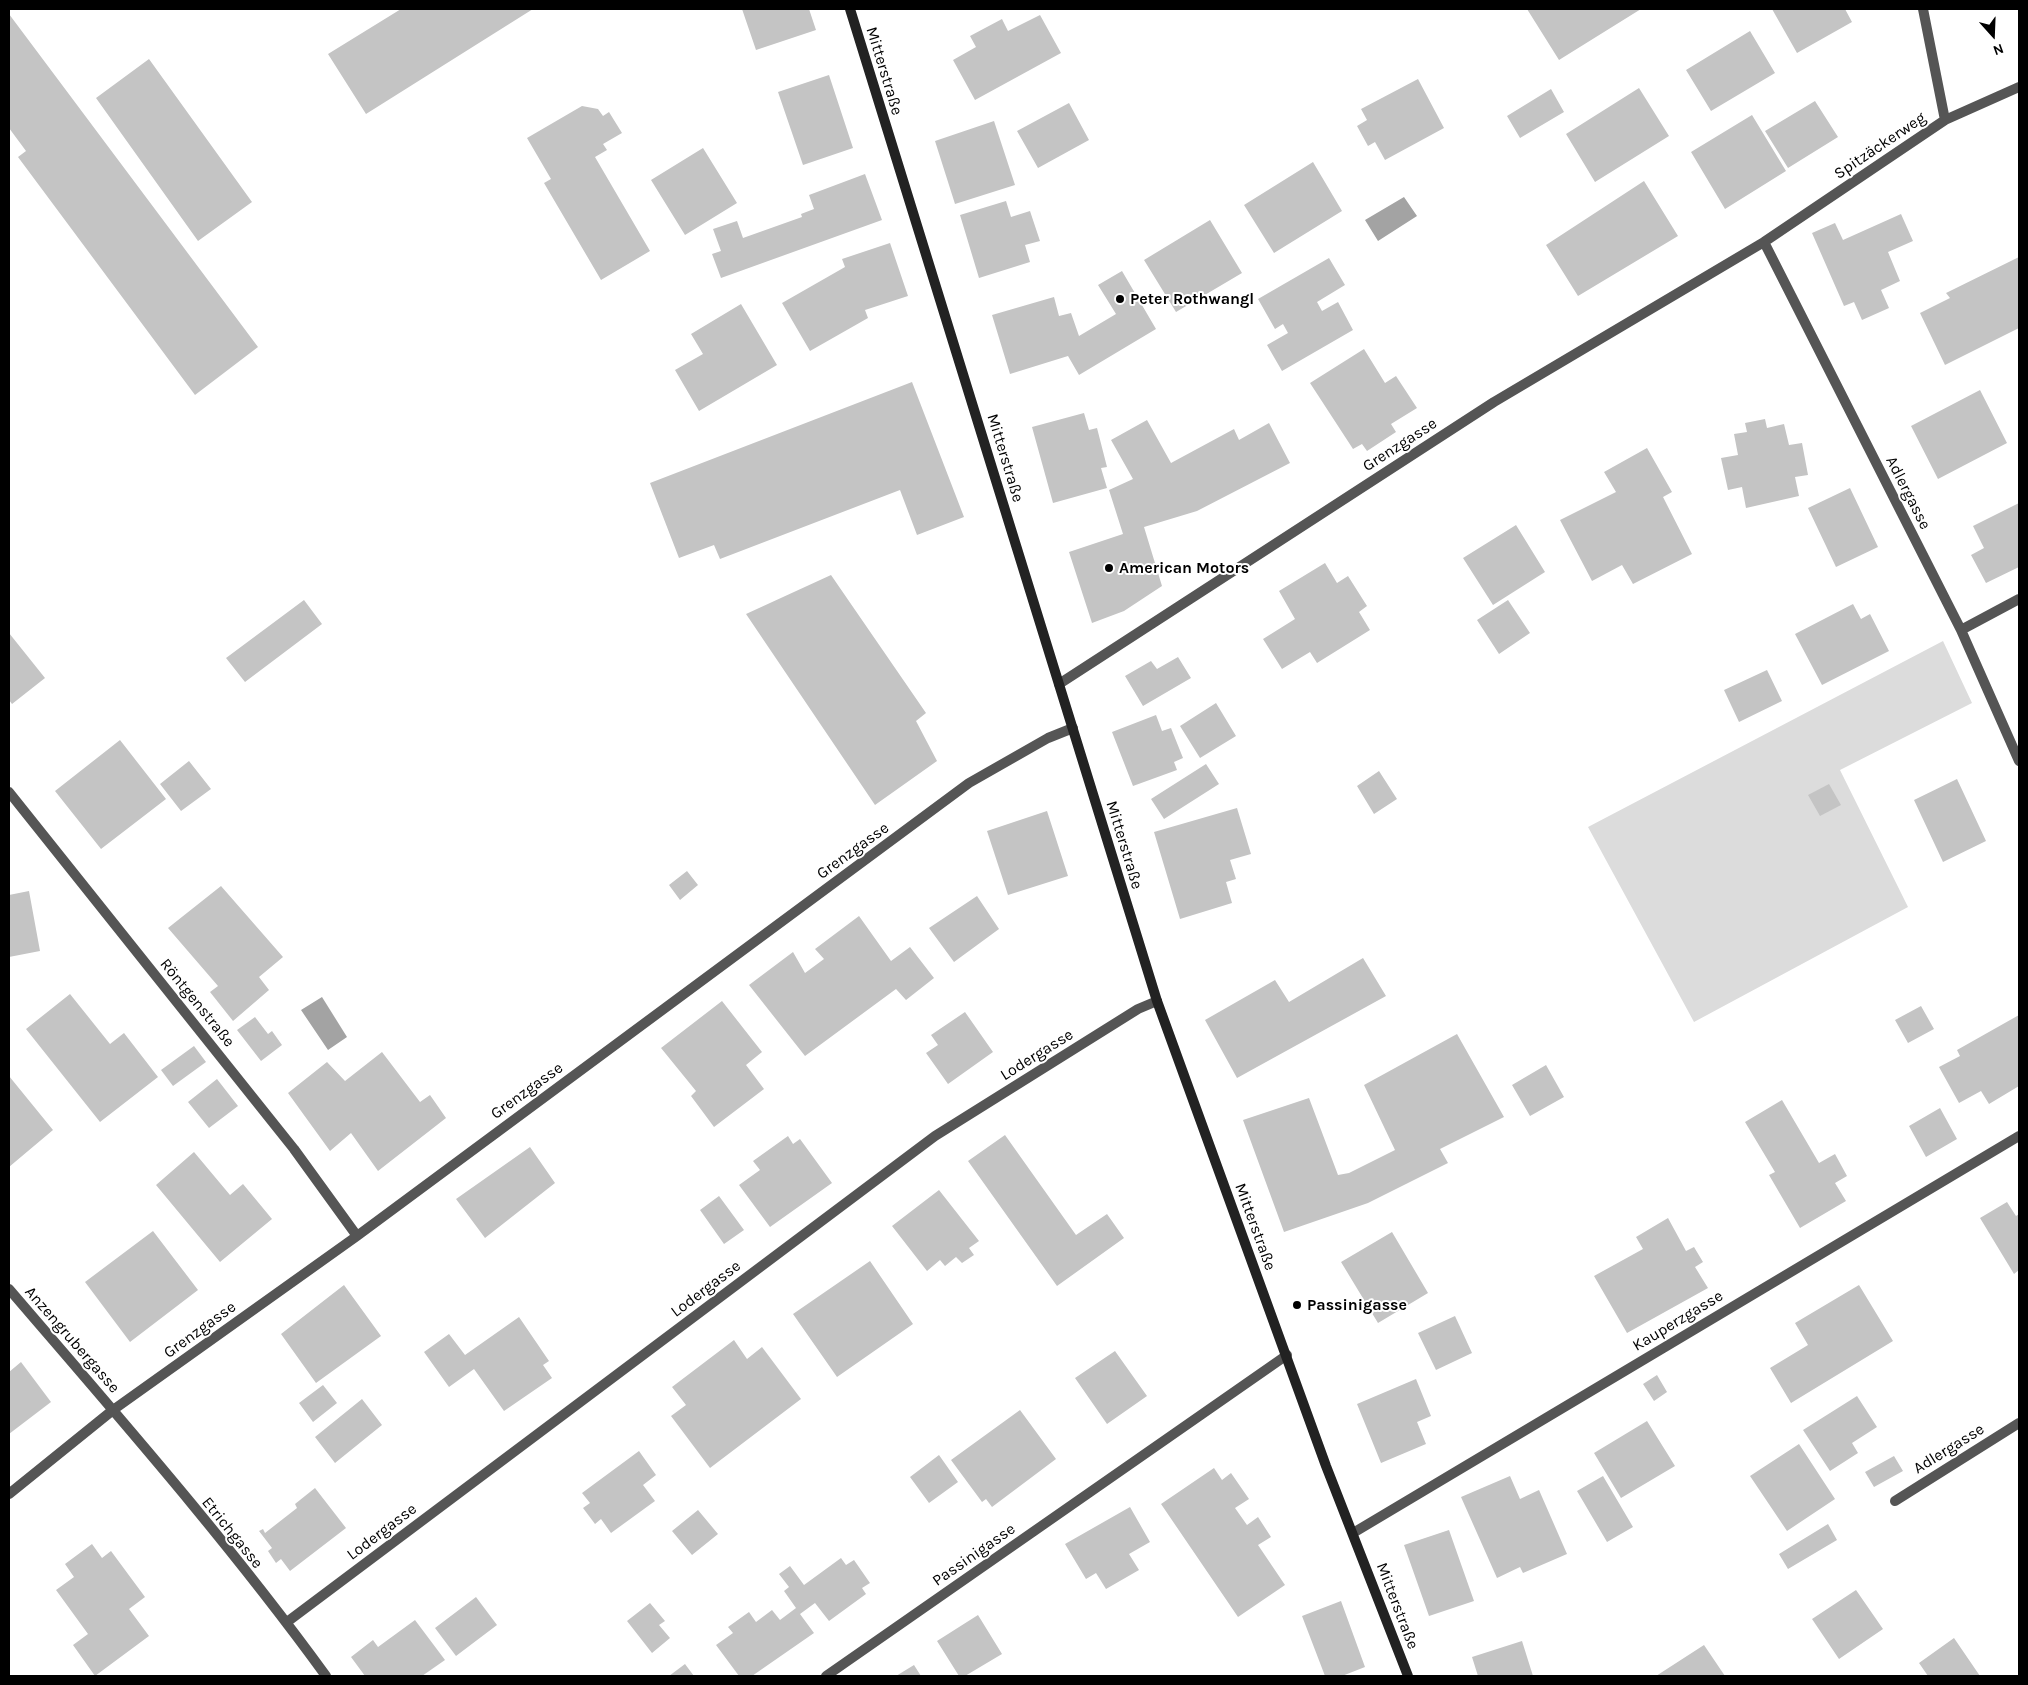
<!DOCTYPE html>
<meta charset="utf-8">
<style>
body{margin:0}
#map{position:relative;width:2028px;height:1685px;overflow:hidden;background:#fff;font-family:Karla,sans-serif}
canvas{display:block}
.frame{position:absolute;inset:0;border:10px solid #000;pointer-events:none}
.north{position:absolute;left:1968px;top:10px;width:50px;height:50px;-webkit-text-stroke:4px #fff;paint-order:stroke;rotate:160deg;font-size:14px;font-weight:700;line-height:20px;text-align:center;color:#000}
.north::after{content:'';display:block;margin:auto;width:18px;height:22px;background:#000;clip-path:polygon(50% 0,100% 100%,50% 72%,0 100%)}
</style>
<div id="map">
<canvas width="2028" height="1685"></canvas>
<div class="frame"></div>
<div class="north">N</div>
</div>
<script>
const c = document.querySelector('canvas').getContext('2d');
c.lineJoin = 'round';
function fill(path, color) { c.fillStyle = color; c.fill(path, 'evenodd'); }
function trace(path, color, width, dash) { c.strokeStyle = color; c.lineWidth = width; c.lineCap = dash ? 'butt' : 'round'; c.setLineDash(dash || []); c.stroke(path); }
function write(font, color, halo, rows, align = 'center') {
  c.font = font + ' Karla,sans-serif'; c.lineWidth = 4; c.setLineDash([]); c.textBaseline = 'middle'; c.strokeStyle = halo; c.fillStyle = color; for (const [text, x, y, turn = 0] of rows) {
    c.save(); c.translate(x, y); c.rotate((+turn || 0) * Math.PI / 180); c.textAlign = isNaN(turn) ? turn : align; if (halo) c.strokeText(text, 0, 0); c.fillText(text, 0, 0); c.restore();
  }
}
fill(new Path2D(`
 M1943,641L1972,703L1840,770L1908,907L1694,1022L1588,827Z`), '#dcdcdc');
fill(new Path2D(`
 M1404,197L1417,216L1378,241L1365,220Z
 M322,997L347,1037L328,1050L301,1010Z`), '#a3a3a3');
fill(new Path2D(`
 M401,9H533L366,114L328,54Z
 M742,9H809L816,30L756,50Z
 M1527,9H1641L1559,60Z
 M1772,9H1845L1852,22L1797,53Z
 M9,14L258,347L195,395L18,157L26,151L9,128Z
 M1040,15L1061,53L975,100L953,60L976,47L970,36L1002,19L1008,31Z
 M1750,31L1775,73L1711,111L1686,70Z
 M149,59L252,202L198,241L96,98Z
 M829,75L853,148L803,165L778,92Z
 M1418,79L1444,128L1385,160L1375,142L1368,146L1357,126L1367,120L1361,109Z
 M1639,88L1669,136L1595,182L1566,134Z
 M1551,89L1564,112L1520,138L1507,116Z
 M1815,101L1838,137L1788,168L1765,131Z
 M1069,103L1089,140L1038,168L1017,131Z
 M582,106L598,109L603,116L609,112L622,133L603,144L607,150L595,157L650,251L601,280L544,183L551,179L527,138Z
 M1752,115L1786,171L1725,209L1691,152Z
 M994,121L1015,185L955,204L935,141Z
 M703,148L737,203L685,235L651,180Z
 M1313,162L1342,211L1274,253L1244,205Z
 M865,174L882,220L721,278L712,254L721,251L713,229L737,221L743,238L802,217L801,214L814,209L809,195Z
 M1644,181L1678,236L1578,296L1546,245Z
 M1006,201L1011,217L1030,211L1040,241L1025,245L1030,262L979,278L960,215Z
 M1901,214L1913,241L1888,252L1900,281L1881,290L1889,308L1862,320L1854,302L1844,306L1812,233L1835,223L1843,240Z
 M1210,220L1242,273L1176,312L1144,260Z
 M890,243L908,296L865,310L868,318L810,351L782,303L845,267L842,259Z
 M2019,257V328L1945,365L1920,313L1950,298L1946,293Z
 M1329,258L1345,285L1317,302L1322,311L1338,302L1353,330L1282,371L1267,345L1288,333L1283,324L1275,329L1258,299Z
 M1122,271L1156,329L1079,375L1068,356L1010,374L992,315L1054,297L1059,316L1071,313L1079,336L1116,314L1098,285Z
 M741,304L777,365L699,411L675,370L703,354L691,334Z
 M1364,349L1385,383L1396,376L1417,408L1391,424L1396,432L1367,451L1362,444L1353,449L1310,383Z
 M912,382L964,517L917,535L900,490L720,559L714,545L679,558L650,483Z
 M1980,390L2007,443L1938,479L1911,426Z
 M1084,413L1089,430L1097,428L1107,467L1101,468L1107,488L1053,503L1032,427Z
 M1765,419L1767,428L1784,424L1789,445L1802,443L1808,475L1795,477L1799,496L1746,508L1742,487L1728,490L1721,458L1738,455L1734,434L1747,432L1745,423Z
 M1147,420L1171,463L1234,429L1239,440L1269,423L1290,463L1197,511L1144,527L1162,586L1124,611L1092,623L1069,552L1123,534L1109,490L1133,479L1111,440Z
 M1647,448L1672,492L1663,497L1692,554L1633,584L1622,565L1592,581L1560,520L1616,492L1604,472Z
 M1850,488L1878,547L1836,567L1808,508Z
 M2019,503V567L1986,583L1971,555L1984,548L1973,526Z
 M1516,525L1545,572L1493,605L1463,558Z
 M1325,563L1337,583L1348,576L1367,606L1359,612L1370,630L1317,663L1310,652L1282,669L1263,639L1295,619L1279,591Z
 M831,575L926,713L916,721L937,761L875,805L746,614Z
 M304,600L322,624L245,682L226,658Z
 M1508,600L1530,633L1499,654L1477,620Z
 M1853,604L1861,619L1870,614L1889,651L1822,685L1795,634Z
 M9,633L45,678L12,704L9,700Z
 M1178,657L1191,678L1143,706L1125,676L1151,661L1157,669Z
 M1767,670L1782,701L1739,722L1724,690Z
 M1216,703L1236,736L1200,758L1180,726Z
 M1156,715L1162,731L1171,728L1183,758L1174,762L1177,770L1133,786L1112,732Z
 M120,740L166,799L101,849L55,791Z
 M189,761L211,789L181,811L160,784Z
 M1206,764L1219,784L1164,819L1151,799Z
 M1379,771L1397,799L1374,814L1357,786Z
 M1957,779L1986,841L1943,862L1914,800Z
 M1829,784L1841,805L1820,816L1808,795Z
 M1237,808L1251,854L1230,860L1236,879L1226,882L1232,903L1180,919L1154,832Z
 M1047,811L1068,876L1008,895L987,831Z
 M687,871L698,885L680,900L669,885Z
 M221,886L283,957L259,977L269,990L233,1021L210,992L218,986L168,928Z
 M29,891L40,951L9,957V895Z
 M977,896L999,929L954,962L929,928Z
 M859,916L891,961L910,947L934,978L906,1000L896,989L805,1056L749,985L793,952L805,973L824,959L815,949Z
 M1363,958L1386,996L1237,1078L1205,1020L1275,980L1289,1002Z
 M70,994L110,1044L124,1033L158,1077L100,1122L26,1029Z
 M722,1001L762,1052L746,1065L764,1089L714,1127L691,1096L696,1091L661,1048Z
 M1921,1006L1934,1029L1908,1043L1895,1020Z
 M965,1012L993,1052L948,1084L926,1053L938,1045L931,1035Z
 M2019,1015V1086L1989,1104L1981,1091L1959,1103L1939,1067L1960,1056L1957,1050Z
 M255,1017L268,1034L272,1031L282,1045L261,1061L237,1030Z
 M1457,1034L1504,1117L1440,1149L1448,1163L1368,1203L1284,1232L1243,1120L1309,1098L1338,1175L1349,1173L1395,1150L1364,1085Z
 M194,1046L206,1062L173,1086L161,1070Z
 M382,1052L420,1102L430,1095L446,1118L378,1171L351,1133L330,1151L288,1093L327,1062L345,1081Z
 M1546,1065L1564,1097L1530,1116L1512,1085Z
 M9,1076L53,1130L9,1167Z
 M217,1079L238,1106L209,1128L188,1102Z
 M1782,1100L1819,1163L1835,1154L1847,1176L1835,1183L1846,1201L1800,1228L1769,1175L1775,1172L1745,1122Z
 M1940,1108L1957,1139L1926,1157L1909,1126Z
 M1005,1135L1076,1235L1107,1214L1124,1238L1057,1286L968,1161Z
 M788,1136L793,1144L800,1139L832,1183L770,1227L739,1185L760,1170L753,1161Z
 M530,1147L555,1183L485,1238L456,1199Z
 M194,1152L230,1195L243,1184L272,1219L220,1262L156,1185Z
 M939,1190L979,1241L969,1248L974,1255L962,1263L956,1257L945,1266L940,1260L927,1271L892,1226Z
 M719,1196L744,1230L724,1244L700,1210Z
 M2007,1202L2016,1216L2019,1214V1270L2014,1274L1980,1218Z
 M1668,1218L1686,1251L1694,1247L1703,1262L1695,1267L1708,1288L1627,1333L1594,1276L1643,1249L1636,1237Z
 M153,1231L198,1290L130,1342L85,1282Z
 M1392,1232L1428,1293L1378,1323L1341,1262Z
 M870,1261L913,1324L837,1377L793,1314Z
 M344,1285L381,1336L316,1383L281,1334Z
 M1859,1285L1893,1341L1791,1403L1770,1368L1808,1345L1795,1323Z
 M1455,1316L1472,1353L1436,1370L1418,1333Z
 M519,1317L549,1361L543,1365L552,1378L504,1411L474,1369L449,1387L424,1352L449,1334L465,1355Z
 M734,1340L747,1359L762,1347L801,1399L710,1468L671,1416L686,1405L672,1387Z
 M1115,1351L1147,1396L1107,1424L1075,1378Z
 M21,1362L51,1402L9,1434V1372Z
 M1657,1375L1667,1392L1654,1401L1643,1384Z
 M1416,1379L1431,1416L1417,1422L1426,1444L1381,1463L1357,1404Z
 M323,1385L337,1403L313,1422L299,1403Z
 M1857,1396L1877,1427L1852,1443L1858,1453L1830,1471L1803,1430Z
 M362,1399L382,1425L335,1463L315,1437Z
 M1020,1410L1056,1459L992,1507L986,1499L982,1502L951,1460Z
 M1647,1421L1675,1466L1621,1498L1594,1453Z
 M1799,1444L1835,1499L1787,1531L1750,1476Z
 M639,1451L656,1475L643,1485L655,1501L611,1533L601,1519L595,1524L583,1508L590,1503L582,1493Z
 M939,1455L958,1482L929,1503L910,1477Z
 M1894,1456L1903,1471L1874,1487L1865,1472Z
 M1214,1468L1222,1480L1231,1473L1249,1499L1235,1508L1247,1525L1258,1517L1271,1537L1258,1545L1285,1585L1238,1617L1161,1504Z
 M1510,1476L1520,1499L1539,1490L1567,1554L1523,1573L1520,1567L1497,1578L1461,1497Z
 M1603,1476L1633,1527L1607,1542L1577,1491Z
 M315,1488L346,1528L290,1571L281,1559L276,1563L268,1551L272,1548L259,1531L263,1529L265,1533L297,1508L295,1504Z
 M1130,1507L1150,1542L1129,1554L1139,1570L1106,1589L1096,1573L1086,1579L1065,1544Z
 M698,1510L718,1534L692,1555L672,1531Z
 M1828,1524L1837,1540L1788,1569L1779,1554Z
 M1449,1530L1474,1601L1429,1616L1404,1545Z
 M92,1544L102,1558L111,1551L145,1597L129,1609L149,1636L95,1676L73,1645L88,1634L56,1590L74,1577L65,1564Z
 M841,1558L846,1565L854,1560L870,1583L862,1588L866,1594L829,1621L815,1603L800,1614L814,1633L752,1676H739L716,1645L733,1633L728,1627L749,1612L756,1622L772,1610L780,1620L796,1608L784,1591L789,1587L779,1574L790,1566L804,1585Z
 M1856,1590L1883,1629L1839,1659L1812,1619Z
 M476,1597L497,1625L456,1656L435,1628Z
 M1341,1601L1365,1667L1342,1676H1325L1302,1616Z
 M650,1603L665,1621L659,1625L670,1638L652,1653L627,1621Z
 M978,1615L1002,1654L965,1676H959L937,1641Z
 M415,1620L445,1660L422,1676H365L351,1657L373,1640L378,1647Z
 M1954,1638L1980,1676H1928L1919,1663Z
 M1522,1641L1533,1676H1478L1472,1657Z
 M1704,1645L1725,1676H1656Z
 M685,1664L694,1676H669Z
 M914,1665L921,1676H896Z`), '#c4c4c4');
trace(new Path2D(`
 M1923,9L1945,120
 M1764,242L1961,630L2019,761
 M1961,630L2019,599
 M1059,684L1494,402L1764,242L1945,120L2019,87
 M9,792L294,1149L357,1236
 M9,1289C117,1415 228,1541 326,1676
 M9,1494L113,1410L357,1236L969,783L1048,738L1073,728
 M1895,1501L2019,1423
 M1353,1533L2019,1136
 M287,1622L935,1136L1138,1009L1157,1001
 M826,1676L1287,1355`), '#555', 10);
trace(new Path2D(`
 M850,9L1157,1001L1326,1466L1408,1676`), '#222', 10);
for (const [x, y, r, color] of [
 [1120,299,5,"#000"],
 [1109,568,5,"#000"],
 [1297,1305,5,"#000"]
]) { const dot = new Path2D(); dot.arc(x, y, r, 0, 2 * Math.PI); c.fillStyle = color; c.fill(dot); trace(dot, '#fff', 2); }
write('16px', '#000', '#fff', [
 ["Mitterstraße",884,71,73],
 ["Spitzäckerweg",1880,146,-34],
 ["Grenzgasse",1400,445,-33],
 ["Mitterstraße",1005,458,73],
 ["Adlergasse",1908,493,63],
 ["Mitterstraße",1124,845,73],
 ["Grenzgasse",853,851,-36],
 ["Röntgenstraße",197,1003,51],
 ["Lodergasse",1037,1055,-32],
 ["Grenzgasse",527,1091,-36],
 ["Mitterstraße",1255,1227,70],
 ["Lodergasse",706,1289,-37],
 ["Kauperzgasse",1678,1321,-31],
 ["Grenzgasse",200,1330,-36],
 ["Anzengrubergasse",72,1340,49],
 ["Adlergasse",1949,1449,-32],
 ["Lodergasse",382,1532,-37],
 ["Etrichgasse",232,1533,51],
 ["Passinigasse",974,1555,-35],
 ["Mitterstraße",1397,1606,69]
]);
write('bold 16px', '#000', '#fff', [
 ["Peter Rothwangl",1130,299],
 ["American Motors",1119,568],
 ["Passinigasse",1307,1305]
], 'left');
</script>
